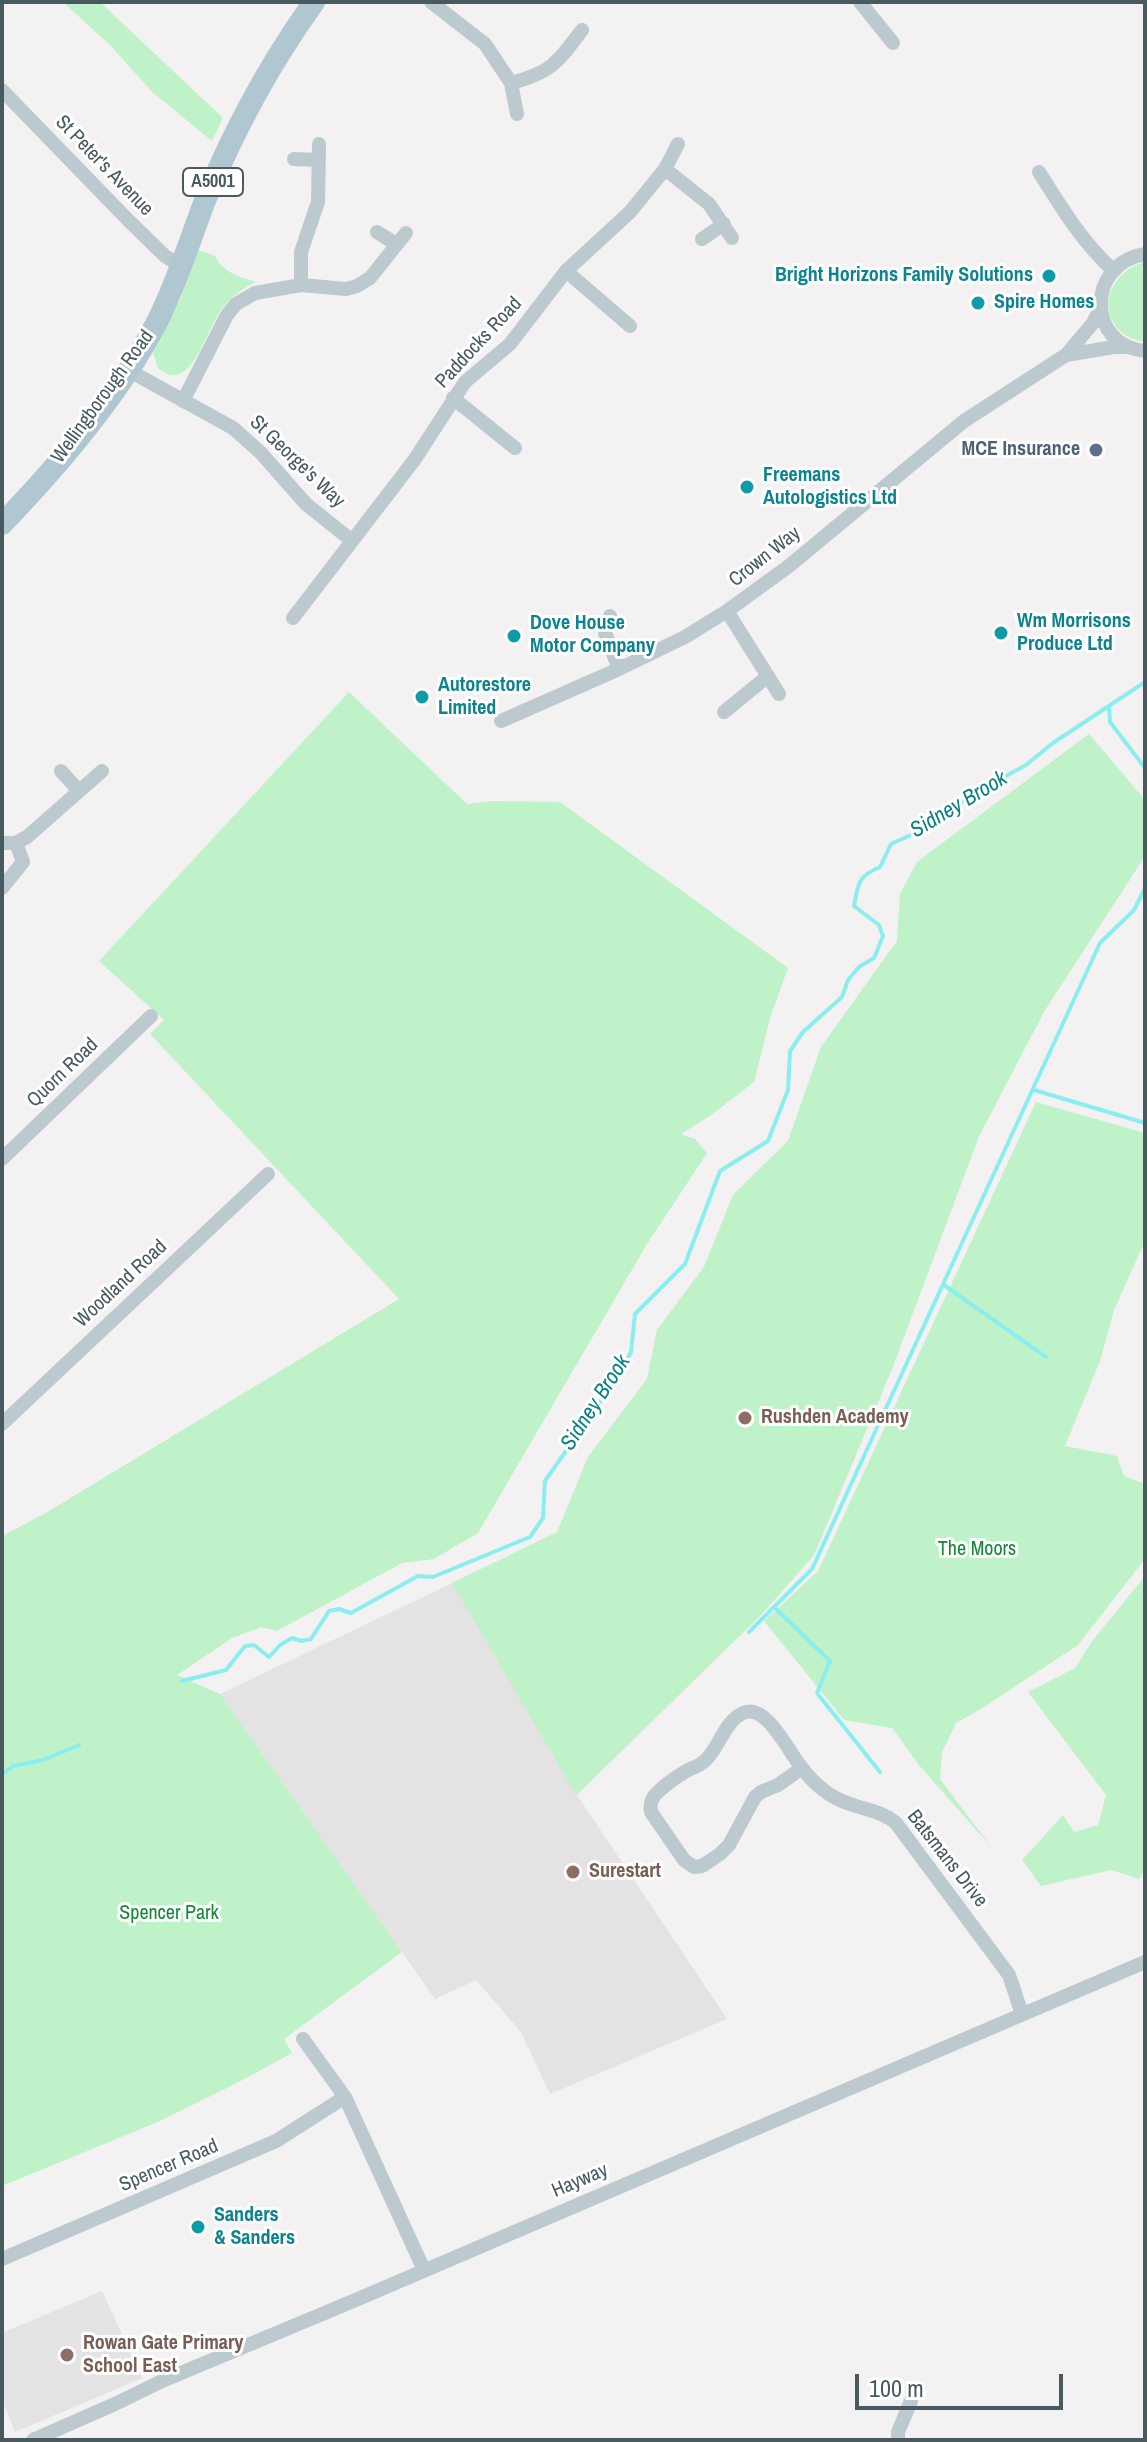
<!DOCTYPE html>
<style>
body{margin:0}
#map{position:relative;width:1147px;height:2442px;overflow:hidden;background:#f3f1f1;font-family:"Archivo Narrow",sans-serif}
canvas{display:block}
.frame{position:absolute;inset:0;border:4px solid #485960;pointer-events:none}
.scale{position:absolute;left:855px;top:2374px;width:208px;height:36px;box-sizing:border-box;border:4px solid #485960;border-top:0;padding-left:10px;font-size:24px;line-height:28px;white-space:nowrap;color:#485960;-webkit-text-stroke:6px #fff;paint-order:stroke}
</style>
<div id="map">
<canvas width="1147" height="2442"></canvas>
<div class="frame"></div>
<div class="scale">100 m</div>
</div>
<script>
const c = document.querySelector('canvas').getContext('2d');
c.lineJoin = 'round';
function fill(path, color) { c.fillStyle = color; c.fill(path, 'evenodd'); }
function trace(path, color, width, dash) { c.strokeStyle = color; c.lineWidth = width; c.lineCap = dash ? 'butt' : 'round'; c.setLineDash(dash || []); c.stroke(path); }
function write(font, color, halo, rows, align = 'center') {
  c.font = font + ' "Archivo Narrow",sans-serif'; c.lineWidth = 6; c.setLineDash([]); c.textBaseline = 'middle'; c.strokeStyle = halo; c.fillStyle = color; for (const [text, x, y, turn = 0] of rows) {
    c.save(); c.translate(x, y); c.rotate((+turn || 0) * Math.PI / 180); c.textAlign = isNaN(turn) ? turn : align; if (halo) c.strokeText(text, 0, 0); c.fillText(text, 0, 0); c.restore();
  }
}
fill(new Path2D(`
 M1089,734L1145,800V856L1045,1010L979,1136L892,1369L814,1555L761,1615L577,1795L727,2019L550,2094L521,2032L476,1980L435,1999L220,1694L557,1533L588,1457L647,1379L657,1330L704,1267L733,1195L788,1141L821,1047L897,941L900,894L917,862Z
 M102,2291L142,2378L15,2432L2,2400V2333Z`), '#e5e2e4');
fill(new Path2D(`
 M63,2H100L223,118L212,141L152,92L112,47Z
 M197,249L215,256C223,273 240,277 256,282C242,289 231,296 221,310C206,330 190,397 158,368L153,353L180,300Z
 M1145,262V342H1143C1137,340 1130,338 1125,335C1093,311 1111,271 1145,262Z
 M349,692L467,804L492,801L560,802L788,968L770,1018L754,1082L711,1115L681,1134L695,1139L707,1153L647,1244L478,1533L434,1559L402,1563L277,1631L261,1627L232,1638L177,1675L220,1694L402,1952L284,2039L292,2053L235,2084L160,2121L2,2186V1536L44,1514L399,1299L150,1034L164,1020L99,961Z
 M1089,734L1145,800V856L1045,1010L979,1136L892,1369L814,1555L761,1615L576,1795L452,1583L557,1532L588,1457L647,1379L657,1330L704,1267L733,1195L788,1141L821,1047L897,941L900,894L917,862Z
 M1036,1102L1145,1133V1241L1114,1310L1100,1361L1065,1446L1117,1456L1124,1476L1145,1484V1559L1078,1645L984,1707L956,1723L942,1752L940,1779L992,1848L919,1765L892,1728L844,1720L764,1621L818,1571Z
 M1145,1576V1869L1139,1879L1111,1870L1041,1886L1022,1860L1063,1815L1074,1832L1098,1825L1106,1795L1028,1692L1075,1668L1093,1640Z`), '#bff2c9');
trace(new Path2D(`
 M1109,706L1110,722L1145,768
 M1034,1090L1145,1123
 M944,1285L1046,1357
 M774,1607L830,1661L817,1693L880,1772
 M749,1632L812,1569L1100,943L1134,910L1145,888
 M182,1681L226,1670L245,1646L254,1645L269,1657L280,1645L292,1638L301,1641L311,1639L329,1611L339,1609L351,1613L418,1576L433,1577L530,1537L543,1518L545,1481L619,1375L631,1352L635,1314L685,1264L720,1171L768,1141L788,1090L790,1051L803,1032L842,997L848,980L859,967L874,958L883,936L879,925L854,906C858,884 858,876 880,867L891,844L935,824L969,796L1026,765L1053,743L1145,682
 M2,1774L13,1766L43,1760L79,1745`), '#8aeef0', 4);
trace(new Path2D(`
 M431,2L485,44L511,83
 M860,2L893,43
 M2,90L128,220L165,256L181,266
 M517,114L511,83C552,72 557,63 582,30
 M294,159L319,160
 M665,169L709,204L732,238
 M1039,172C1061,207 1082,242 1113,270
 M377,232L396,244
 M702,239L724,224
 M1145,254C1086,264 1086,345 1145,351
 M566,271L630,326
 M301,285V252L318,202L319,144
 M1066,355L1114,347H1129
 M128,370L233,428L261,453L306,504L351,540
 M453,398L515,448
 M183,401L227,315L236,304L255,293L301,285L346,289L357,286L370,278L406,233
 M727,611L779,694
 M610,616L605,633L619,669
 M293,618L415,459L465,382L510,344L566,271L630,212L665,169L678,144
 M724,712L768,676
 M501,721L619,669L685,637L727,611L789,566L964,421L1066,355L1093,323L1101,307
 M61,771L79,791
 M2,843H16L27,837L102,771
 M2,888L23,862L16,843
 M2,1159L151,1016
 M2,1424L268,1174
 M802,1768L778,1785L761,1792L755,1797L729,1845L720,1854L702,1866L694,1867L684,1860L651,1812C650,1807 650,1805 652,1800C655,1791 685,1770 695,1767C719,1757 720,1724 743,1713C766,1702 789,1753 802,1768C814,1784 831,1798 850,1804C867,1810 881,1811 896,1823L1009,1975L1022,2014
 M303,2039L345,2097L424,2270
 M2,2259L276,2141L345,2097
 M33,2440L115,2404L162,2381L358,2299L1145,1962
 M898,2440V2432L911,2401`), '#bcc9ce', 14);
trace(new Path2D(`
 M2,524C59,465 119,395 157,322C177,283 190,239 206,198C234,130 271,62 314,2`), '#b0c6d1', 22);
for (const [x, y, r, color] of [
 [1049,276,8,"#0f9aa8"],
 [978,303,8,"#0f9aa8"],
 [1096,450,8,"#5c6f8a"],
 [747,487,8,"#0f9aa8"],
 [1001,633,8,"#0f9aa8"],
 [514,636,8,"#0f9aa8"],
 [422,697,8,"#0f9aa8"],
 [745,1418,8,"#8d6e63"],
 [573,1872,8,"#8d6e63"],
 [198,2227,8,"#0f9aa8"],
 [67,2355,8,"#8d6e63"]
]) { const dot = new Path2D(); dot.arc(x, y, r, 0, 2 * Math.PI); c.fillStyle = color; c.fill(dot); trace(dot, '#fff', 3); }
for (const [x, y, w] of [
 [213,182,60]
]) { const box = new Path2D(); box.roundRect(x - w / 2, y - 14, w, 28, 6); c.fillStyle = '#fff'; c.fill(box); trace(box, '#485960', 2); }
write('bold 18px', '#485960', null, [
 ["A5001",213,182]
]);
write('20px', '#485960', '#fff', [
 ["St Peter's Avenue",104,166,46],
 ["Paddocks Road",479,343,-47],
 ["Wellingborough Road",103,397,-54],
 ["St George's Way",297,462,44],
 ["Crown Way",765,557,-38],
 ["Quorn Road",63,1073,-44],
 ["Woodland Road",121,1284,-43],
 ["Batsmans Drive",947,1859,52],
 ["Spencer Road",169,2166,-23],
 ["Hayway",580,2181,-23]
]);
write('bold 20px', '#0d838f', '#fff', [
 ["Bright Horizons Family Solutions",1033,276,"right"],
 ["Spire Homes",994,303],
 ["Freemans",763,476],
 ["Autologistics Ltd",763,499],
 ["Wm Morrisons",1017,622],
 ["Produce Ltd",1017,645],
 ["Dove House",530,624],
 ["Motor Company",530,647],
 ["Autorestore",438,686],
 ["Limited",438,709],
 ["Sanders",214,2216],
 ["& Sanders",214,2239]
], 'left');
write('bold 20px', '#4e5e75', '#fff', [
 ["MCE Insurance",1080,450]
], 'right');
write('bold 20px', '#785e54', '#fff', [
 ["Rushden Academy",761,1418],
 ["Surestart",589,1872],
 ["Rowan Gate Primary",83,2344],
 ["School East",83,2367]
], 'left');
write('20px', '#138637', '#fff', [
 ["The Moors",977,1550],
 ["Spencer Park",169,1914]
]);
write('italic 22px', '#098084', '#fff', [
 ["Sidney Brook",959,805,-31],
 ["Sidney Brook",596,1403,-57]
]);
</script>
